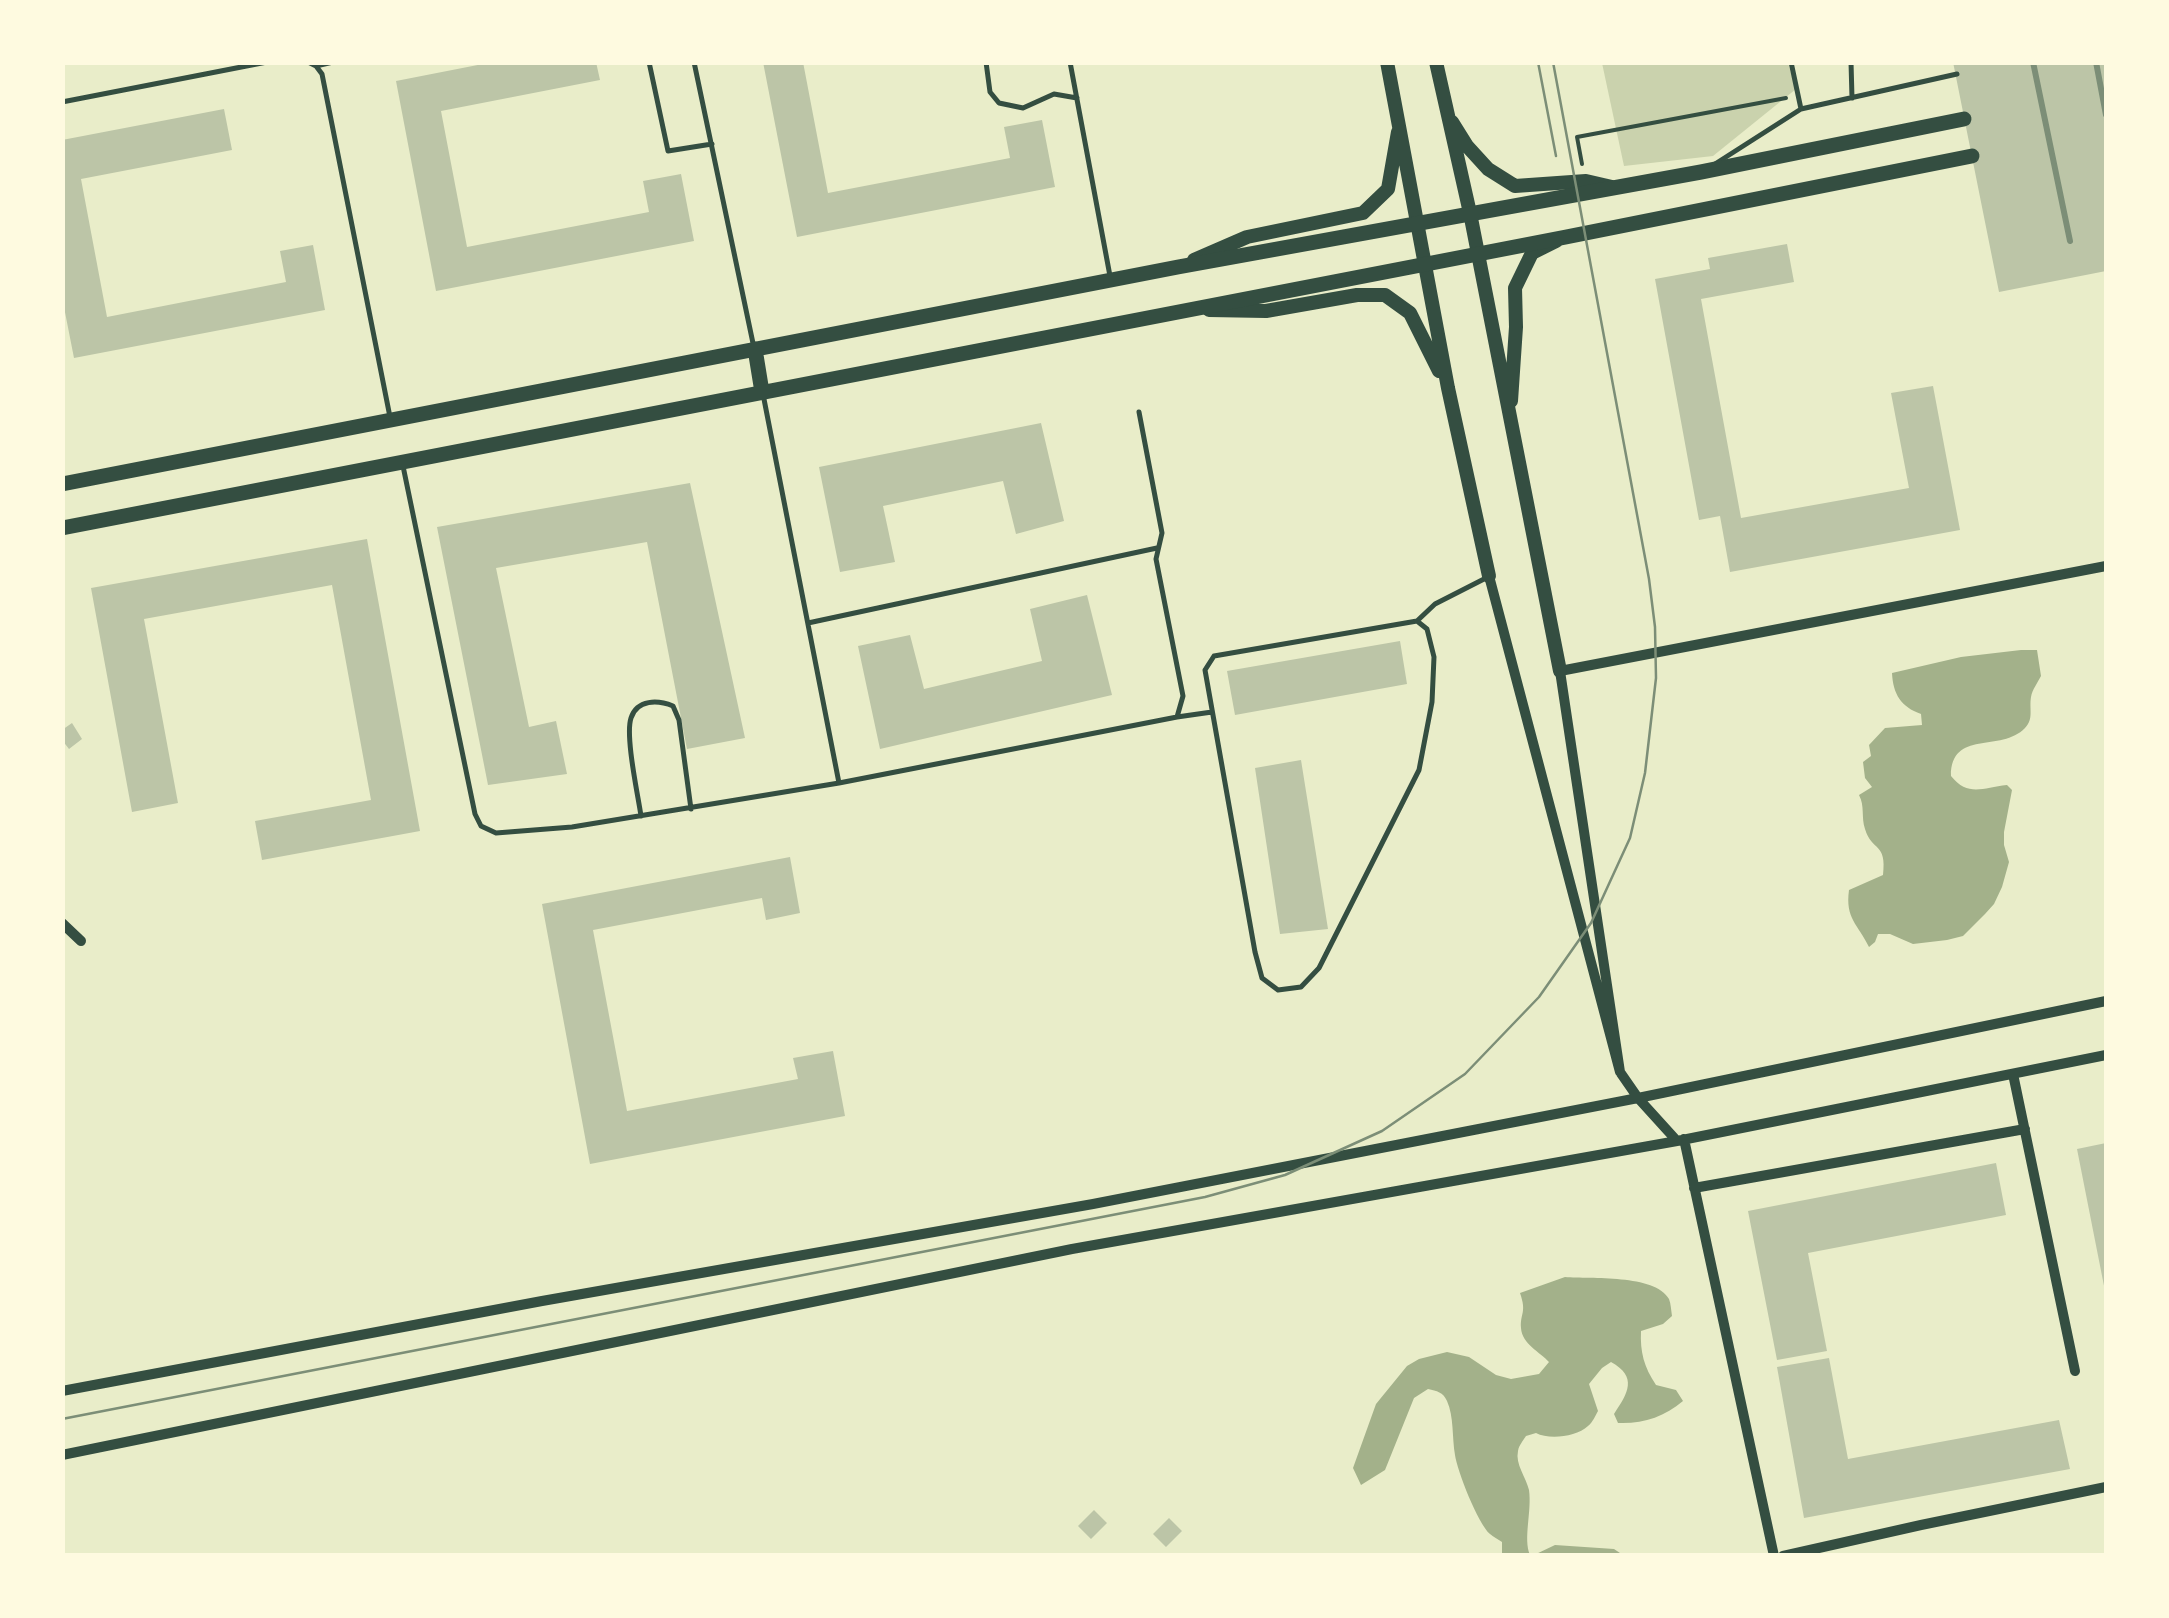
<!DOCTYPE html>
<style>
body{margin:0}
#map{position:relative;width:2169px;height:1618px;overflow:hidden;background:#e9edc9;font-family:Raleway,sans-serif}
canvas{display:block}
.frame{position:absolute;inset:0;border:65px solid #fefae0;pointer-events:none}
</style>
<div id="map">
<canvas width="2169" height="1618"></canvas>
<div class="frame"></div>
</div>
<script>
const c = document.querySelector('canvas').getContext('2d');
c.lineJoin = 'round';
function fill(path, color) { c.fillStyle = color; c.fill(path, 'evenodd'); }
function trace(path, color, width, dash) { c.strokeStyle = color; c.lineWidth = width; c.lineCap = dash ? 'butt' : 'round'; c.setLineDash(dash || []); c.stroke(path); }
fill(new Path2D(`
 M1602,63H1788L1796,89L1713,156L1624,166Z`), '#cad2ad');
fill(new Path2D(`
 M2021,650H2037L2041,676C2038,682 2032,690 2031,697C2029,709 2034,719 2025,728C2001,753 1951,729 1951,776C1968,797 1982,788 2007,785L2012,790L2004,832V845L2009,862L2002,887L1994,904L1985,914L1963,936L1947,940L1913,944L1890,934H1878L1875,942L1869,947C1858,924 1845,919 1849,890L1883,875C1887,842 1872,852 1865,829C1861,817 1865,806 1859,795L1872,787L1865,778L1863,762L1871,756L1869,745L1885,728L1922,725L1921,714C1901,707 1893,694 1892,673L1961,657Z
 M1565,1277C1590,1279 1655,1274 1669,1299C1671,1304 1671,1310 1672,1316L1663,1324L1641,1331C1640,1352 1644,1367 1656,1385L1676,1390L1683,1401C1664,1417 1643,1424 1618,1423L1614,1414C1628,1393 1638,1377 1611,1362L1602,1368L1589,1384L1598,1411C1595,1416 1593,1422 1588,1426C1576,1437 1549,1440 1536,1433L1526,1436C1523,1441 1519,1445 1518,1451C1515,1464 1526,1477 1529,1490C1532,1511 1523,1539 1530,1555H1502V1542C1498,1539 1493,1537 1490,1534C1478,1524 1457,1470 1455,1455C1452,1438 1454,1416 1447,1401C1443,1392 1437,1391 1428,1389L1414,1398L1385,1470L1361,1485L1353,1468L1376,1404L1407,1366L1419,1359L1447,1352L1469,1357L1496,1375L1511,1379L1539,1374L1549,1362C1540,1352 1522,1344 1521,1328C1520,1313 1527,1313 1520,1293Z
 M1555,1545L1614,1549L1623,1555H1534Z`), '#a3b18a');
fill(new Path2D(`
 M493,62H596L600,80L441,111L467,247L649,212L643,181L681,174L694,241L436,291L396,81Z
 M763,62H803L828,193L1010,158L1004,127L1042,120L1055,187L797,237Z
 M1953,62H2106V271L1999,292Z
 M224,109L232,150L81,179L107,317L286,282L280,251L313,245L325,310L74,358L62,297V140Z
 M1787,244L1794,282L1701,299L1741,518L1909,488L1891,393L1933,386L1960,530L1730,572L1720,516L1699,520L1655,279L1710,269L1708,258Z
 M1041,423L1064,521L1016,534L1003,481L883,506L895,562L840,572L819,467Z
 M690,483L745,738L687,749L647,542L496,568L529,727L556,721L567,774L488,785L437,527Z
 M367,539L420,831L262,860L255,821L371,800L332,585L144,619L178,803L132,812L91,588Z
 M1087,595L1112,695L880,749L858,646L910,635L924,689L1042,661L1030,609Z
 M1400,641L1407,684L1235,715L1227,671Z
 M72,723L82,739L69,749L62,740V730Z
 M1301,760L1328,929L1280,934L1255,768Z
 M790,857L800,913L766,920L762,898L593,930L627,1111L798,1079L793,1058L833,1051L845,1116L590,1164L542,904Z
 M2106,1143V1290L2105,1291L2077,1149Z
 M1996,1163L2006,1215L1808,1253L1827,1351L1777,1360L1748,1211Z
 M1829,1358L1848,1459L2059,1420L2070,1469L1804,1518L1777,1367Z
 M1094,1510L1107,1523L1091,1539L1078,1526Z
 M1169,1518L1182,1531L1166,1547L1153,1534Z`), '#bcc5a7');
trace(new Path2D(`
 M1582,164L1577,137L1786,98`), '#344e41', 4);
trace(new Path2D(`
 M308,62L316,66L322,74L390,417
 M317,62L316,66L333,62
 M649,62L668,151L712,144
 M694,62L754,348
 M986,62L990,92L999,103L1023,108L1054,94L1077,98
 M1070,62L1110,276
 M1791,62L1801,109
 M1851,62L1852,98
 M62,102L267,62
 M1715,164L1801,109L1957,74
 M763,394L839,783
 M403,466L475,814L481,826L496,833L572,827L839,783L1177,717L1183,696L1156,559L1162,533L1139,412
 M1417,621L1427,629L1434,657L1432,702L1419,770L1319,968L1301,987L1278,990L1262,978L1255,952L1205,670L1214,656Z
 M1417,621L1435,604L1486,578
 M808,623L1157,548
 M1177,717L1212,712
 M641,816C638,795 625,736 631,718C637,699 658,700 673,706L679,720L691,809`), '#344e41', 5);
trace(new Path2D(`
 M1489,576L1620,1072L1560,671L2106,566
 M62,923L81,941
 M1620,1072L1638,1098L1677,1141
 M2013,1074L2075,1371
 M1684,1139L1774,1556
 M1694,1188L2025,1129
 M62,1391L542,1301L1093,1204L1638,1098L2106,1001
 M62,1455L1072,1249L1677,1141L2106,1055
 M1783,1556L1921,1525L2106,1487`), '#344e41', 10);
trace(new Path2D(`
 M1387,62L1448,388L1489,576
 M1436,62L1470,213L1560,671
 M1452,122L1467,146L1488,169L1515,186L1586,181L1612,187
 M1194,260L1247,237L1363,213L1388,189L1398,132
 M1209,310L1266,311L1357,295H1385L1410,313L1439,371
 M1511,401L1516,327L1515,288L1532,253L1556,241`), '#344e41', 14);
trace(new Path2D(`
 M755,349L762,392
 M62,484L1178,267L1701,172L1964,119
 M62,528L1566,237L1972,156`), '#344e41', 15);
trace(new Path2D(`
 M1538,62L1556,156
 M62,1419L1205,1197L1285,1175L1382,1131L1465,1074L1539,997L1591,923L1630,838L1645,773L1656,678L1655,627L1649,579L1553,62`), '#7c8e77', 2.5);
trace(new Path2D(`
 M2033,62L2070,241
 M2096,62L2106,115`), '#7c8e77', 6);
</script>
